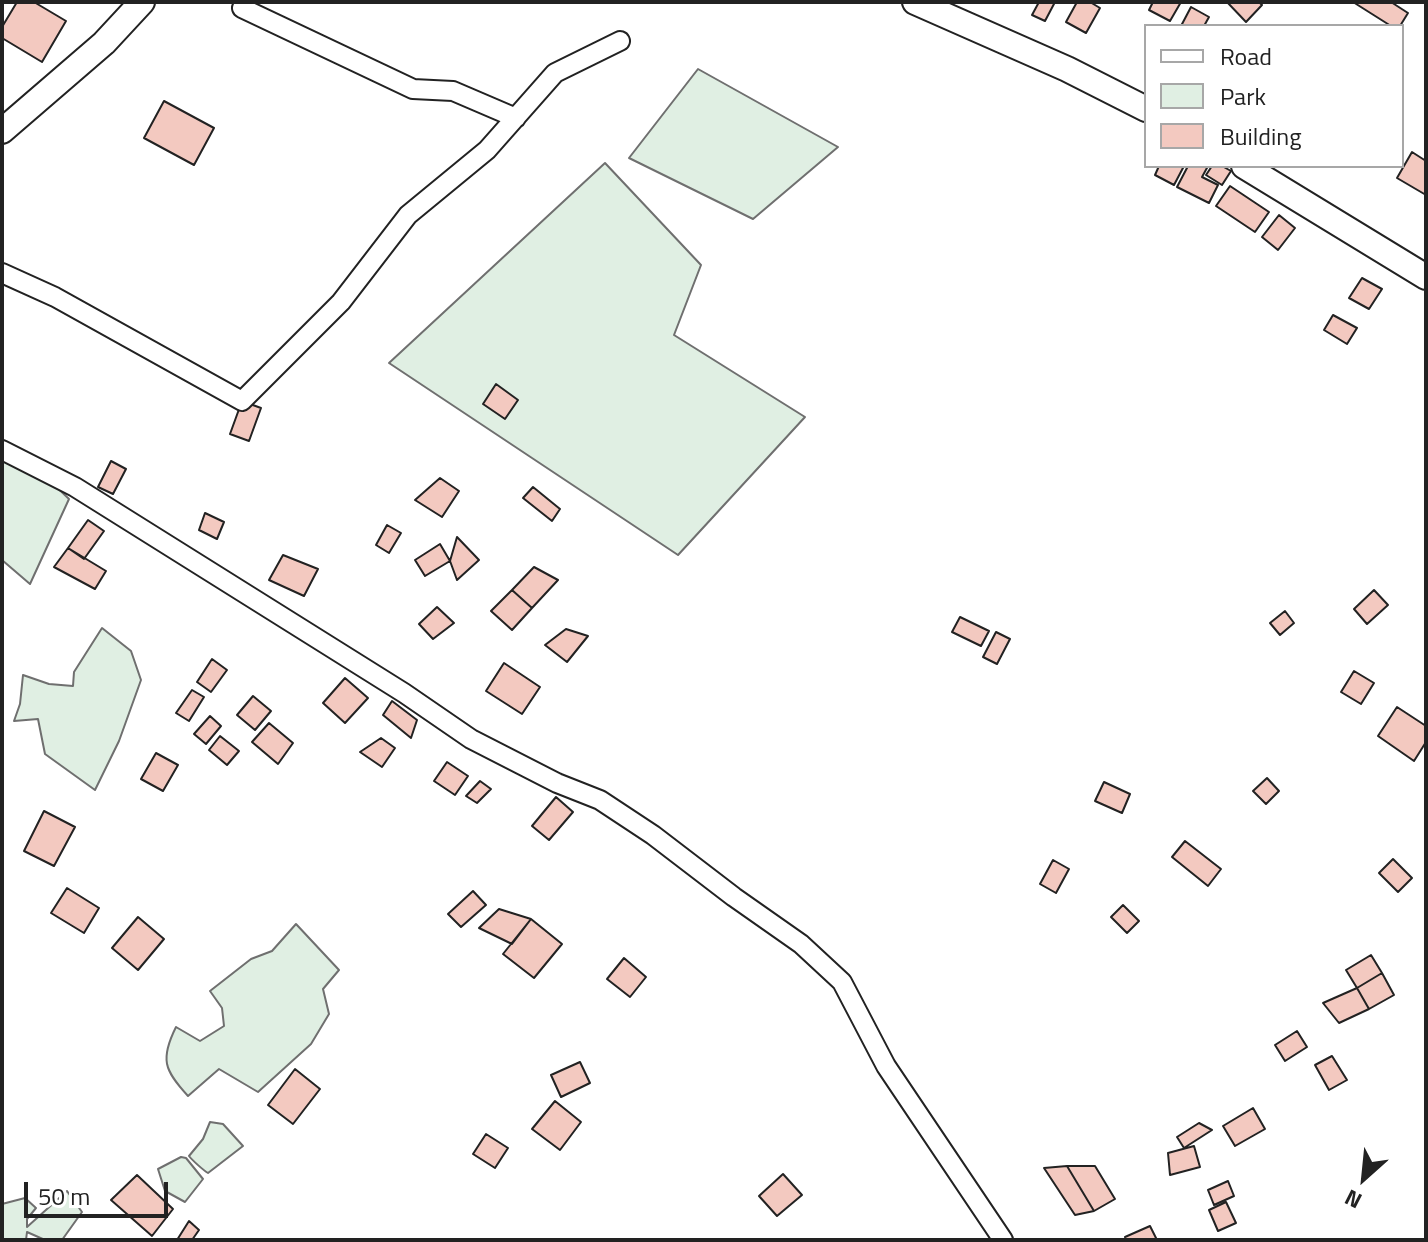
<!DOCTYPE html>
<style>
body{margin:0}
#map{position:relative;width:1428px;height:1242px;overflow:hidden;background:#fff;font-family:"Titillium Web",sans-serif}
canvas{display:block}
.frame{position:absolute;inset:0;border:4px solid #222;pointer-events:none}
.legend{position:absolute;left:1144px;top:24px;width:260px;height:144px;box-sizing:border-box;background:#fff;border:2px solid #a7a7a7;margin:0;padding:10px 14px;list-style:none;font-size:24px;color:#222}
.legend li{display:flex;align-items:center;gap:16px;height:40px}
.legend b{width:40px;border:2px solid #a7a7a7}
.north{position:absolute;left:1324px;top:1138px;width:80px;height:80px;-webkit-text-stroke:6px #fff;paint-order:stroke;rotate:207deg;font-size:22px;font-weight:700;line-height:32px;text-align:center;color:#222}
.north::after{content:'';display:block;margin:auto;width:28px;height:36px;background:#222;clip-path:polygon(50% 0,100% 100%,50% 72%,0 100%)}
.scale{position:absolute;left:24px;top:1182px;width:144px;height:36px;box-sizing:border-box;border:4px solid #222;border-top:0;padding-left:10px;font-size:24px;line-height:28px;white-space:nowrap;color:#222;-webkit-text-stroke:6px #fff;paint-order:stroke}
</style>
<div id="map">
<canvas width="1428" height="1242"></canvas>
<div class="frame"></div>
<ul class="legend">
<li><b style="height:10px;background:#fff"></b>Road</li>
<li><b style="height:22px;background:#e0efe3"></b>Park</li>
<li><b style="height:22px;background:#f3c9c0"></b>Building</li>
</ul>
<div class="north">N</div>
<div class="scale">50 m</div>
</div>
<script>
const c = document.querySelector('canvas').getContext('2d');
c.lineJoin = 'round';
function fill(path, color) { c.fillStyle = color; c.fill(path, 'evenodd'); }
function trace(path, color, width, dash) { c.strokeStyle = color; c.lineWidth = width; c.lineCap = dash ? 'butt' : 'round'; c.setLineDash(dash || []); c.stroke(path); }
const green = new Path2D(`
 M698,69L838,147L753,219L629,158Z
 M605,163L701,265L674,335L805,417L678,555L389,363Z
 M2,456L44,475L69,499L30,584L2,560Z
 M102,628L131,651L141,680L119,741L95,790L45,754L38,719L14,721L20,704L23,675L49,684L73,686L74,672Z
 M296,924L339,970L323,989L329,1014L311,1044L258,1092L219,1069L188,1096C164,1070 160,1059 176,1027L200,1041L224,1026L222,1008L210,991L251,959L272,951Z
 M210,1122L223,1124L243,1146L208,1173C203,1170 192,1160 189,1156L203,1139Z
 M181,1157L186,1158L203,1179L185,1202L165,1191L158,1169Z
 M67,1191L82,1212L62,1240H45L27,1232L26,1240H2V1204L25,1198L36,1208L27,1219V1227Z`);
fill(green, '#e0efe3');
trace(green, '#6f6f6f', 2);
const building = new Path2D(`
 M17,2H34L66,21L42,62L2,38V27Z
 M1039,2H1055L1045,21L1032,15Z
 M1077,2H1090L1100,8L1086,33L1066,22Z
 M1153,2H1181L1170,21L1149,10Z
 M1227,2H1259L1262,5L1246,22Z
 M1353,2H1391L1408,13L1400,26H1391Z
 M1191,7L1209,17L1204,26H1181Z
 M164,101L214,128L194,165L144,138Z
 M1412,152L1426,161V195L1397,178Z
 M1159,166H1184L1174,185L1155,175Z
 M1188,166H1208L1202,177L1218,185L1209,203L1177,187Z
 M1212,166H1222L1231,171L1222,185L1206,175Z
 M1230,186L1269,212L1255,232L1216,206Z
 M1279,215L1295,228L1278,250L1262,237Z
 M1362,278L1382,289L1369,309L1349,298Z
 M1333,315L1357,328L1347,344L1324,330Z
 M496,384L518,400L505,419L483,404Z
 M242,401L261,408L249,441L230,434Z
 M111,461L126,469L113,494L98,487Z
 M440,478L459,491L442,517L415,500Z
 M533,487L560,509L552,521L523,498Z
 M205,513L224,522L217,539L199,530Z
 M88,520L104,531L84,559L68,548Z
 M387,525L401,533L389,553L376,545Z
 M457,537L479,560L457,580L450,561Z
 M440,544L450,561L425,576L415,560Z
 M68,548L106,571L95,589L54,567Z
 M283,555L318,569L304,596L269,580Z
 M534,567L558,580L532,608L512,590Z
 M512,590L532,608L512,630L491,611Z
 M1374,590L1388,605L1367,624L1354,609Z
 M437,607L454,623L433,639L419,624Z
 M1285,611L1294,623L1280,635L1270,623Z
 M960,617L989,631L981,646L952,632Z
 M566,629L588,636L567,662L545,645Z
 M996,632L1010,639L997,664L983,657Z
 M212,659L227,670L211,692L197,682Z
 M504,663L540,687L522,714L486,691Z
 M1354,671L1374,683L1361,704L1341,692Z
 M345,678L368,698L345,723L323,703Z
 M192,690L204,697L189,721L176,713Z
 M253,696L271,711L255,730L237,715Z
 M392,701L417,720L411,738L383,715Z
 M1397,707L1426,726V742L1414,761L1378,736Z
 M210,716L221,726L206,744L194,734Z
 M269,723L293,743L278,764L252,742Z
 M220,736L239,751L227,765L209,750Z
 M381,738L395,748L382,767L360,752Z
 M156,753L178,765L163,791L141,779Z
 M447,762L468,776L455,795L434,781Z
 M1267,778L1279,791L1266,804L1253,791Z
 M480,781L491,789L477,803L466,796Z
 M1104,782L1130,794L1122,813L1095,801Z
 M556,797L573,812L549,840L532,826Z
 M44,811L75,827L54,866L24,851Z
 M1185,841L1221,869L1208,886L1172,857Z
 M1393,859L1412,878L1398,892L1379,873Z
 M1053,860L1069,869L1056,893L1040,884Z
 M67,888L99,908L84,933L51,913Z
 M473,891L486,905L461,927L448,914Z
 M1123,905L1139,921L1127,933L1111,917Z
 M499,909L531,919L512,944L479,928Z
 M138,917L164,939L138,970L112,948Z
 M531,919L562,944L534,978L503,954Z
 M1371,955L1382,973L1357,988L1346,970Z
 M624,958L646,977L630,997L607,979Z
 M1382,973L1394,995L1369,1009L1357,988Z
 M1357,988L1369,1009L1339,1023L1323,1003Z
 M1297,1031L1307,1047L1285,1061L1275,1045Z
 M1332,1056L1347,1080L1329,1090L1315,1065Z
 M580,1062L590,1083L561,1097L551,1075Z
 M295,1069L320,1089L293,1124L268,1105Z
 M555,1101L581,1122L560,1150L532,1129Z
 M1253,1108L1265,1129L1235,1146L1223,1126Z
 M1199,1123L1212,1130L1184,1148L1177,1137Z
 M486,1134L508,1148L495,1168L473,1154Z
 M1194,1146L1200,1167L1170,1175L1168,1153Z
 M1067,1166L1094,1211L1075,1215L1044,1168Z
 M1067,1166H1095L1115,1199L1094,1211Z
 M783,1174L802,1195L777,1216L759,1196Z
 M137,1175L173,1209L152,1236L111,1200Z
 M1228,1181L1234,1196L1214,1205L1208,1190Z
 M1226,1202L1236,1223L1218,1231L1209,1210Z
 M189,1221L199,1230L192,1240H177Z
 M1150,1226L1157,1240H1126L1125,1237Z`);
fill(building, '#f3c9c0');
trace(building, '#222', 2);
const minor = new Path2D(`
 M242,8L413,89L453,91L516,118
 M2,273L55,297L242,401L341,302L408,215L487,150L555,73L620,41
 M2,450L75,487L404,693L471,739L557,783L600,800L653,835L734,897L801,944L842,982L886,1066L1003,1240`);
const secondary = new Path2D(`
 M915,2L1067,69L1146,109
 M2,131L104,43L142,2
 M1244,166L1426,277`);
trace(minor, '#222', 22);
trace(secondary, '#222', 28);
trace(minor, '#fff', 18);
trace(secondary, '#fff', 24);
</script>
